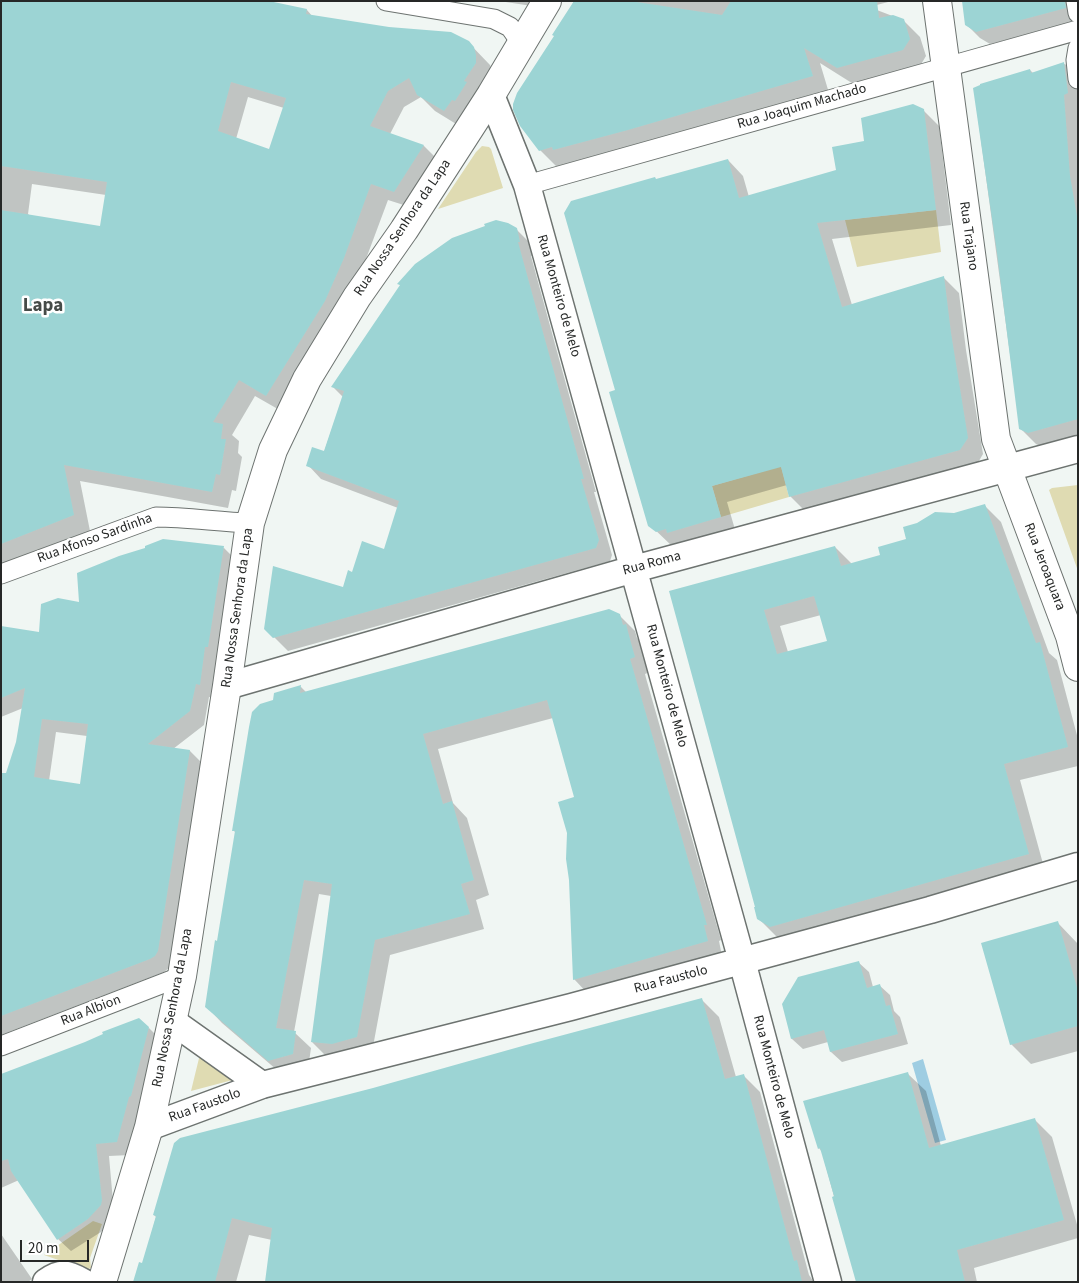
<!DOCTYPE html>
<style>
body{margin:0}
#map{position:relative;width:1079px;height:1283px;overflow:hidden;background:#f0f6f3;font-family:"Source Sans 3",sans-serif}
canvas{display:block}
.frame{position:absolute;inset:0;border:2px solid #262827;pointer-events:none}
.scale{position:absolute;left:20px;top:1240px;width:69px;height:22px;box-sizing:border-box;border:2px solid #262827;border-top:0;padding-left:6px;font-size:15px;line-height:18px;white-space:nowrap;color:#262827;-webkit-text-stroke:4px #fff;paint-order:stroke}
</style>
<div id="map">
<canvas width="1079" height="1283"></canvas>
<div class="frame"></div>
<div class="scale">20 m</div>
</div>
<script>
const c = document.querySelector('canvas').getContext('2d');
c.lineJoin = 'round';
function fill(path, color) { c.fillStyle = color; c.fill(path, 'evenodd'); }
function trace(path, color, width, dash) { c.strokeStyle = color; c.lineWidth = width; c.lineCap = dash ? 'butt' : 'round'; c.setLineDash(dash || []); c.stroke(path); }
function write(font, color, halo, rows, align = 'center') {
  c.font = font + ' "Source Sans 3",sans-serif'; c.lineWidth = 5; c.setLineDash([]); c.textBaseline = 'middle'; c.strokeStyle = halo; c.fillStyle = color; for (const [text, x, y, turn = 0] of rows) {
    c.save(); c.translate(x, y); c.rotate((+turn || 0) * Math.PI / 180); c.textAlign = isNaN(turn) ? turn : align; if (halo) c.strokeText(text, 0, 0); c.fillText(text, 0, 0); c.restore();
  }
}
fill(new Path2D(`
 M482,146L489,147L491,149L503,188L438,209L476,152Z
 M936,210L941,252L857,267L845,220Z
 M781,466L789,497L721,517L712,486Z
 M1078,485V571L1049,490L1052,488Z
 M201,1050L244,1077L191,1091Z
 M93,1221L102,1224L90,1258L91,1268L83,1271L70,1264L44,1255Z`), '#dfdbb2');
fill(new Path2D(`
 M923,1059L946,1140L935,1143L912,1063Z`), '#9ecde2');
fill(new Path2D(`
 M1,1L307,10L313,17L466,40L490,65L492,70L461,127L435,111L421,97L404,107L390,134L424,146L440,162L410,207L388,200L360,275L283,412L255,396L232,435L239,441L238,453L242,457L236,491L232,490L228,508L80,481L90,531L1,567ZM248,97L284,108L270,150L236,139ZM32,184L106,195L101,227L30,216L28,214Z
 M499,1H542L532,6Z
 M574,1H892L869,7L903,20L920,37L926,56L920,66L855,85L820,63L829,93L557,167L540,150L556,37Z
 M963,1H1070L1072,23L990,44L980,38L967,25Z
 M1065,64L1078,77V438L1044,448L1036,444L1020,428L974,89L1030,70L1033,73Z
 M923,110L939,126L951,225L832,239L852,305L944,278L959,293L966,350L983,454L976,466L806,512L790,496L787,485L727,502L736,533L673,547L650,525L616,391L657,180L728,160L743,176L749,197L838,171L865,142Z
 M516,229L530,243L533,255L531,256L561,366L596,492H594L612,555L610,561L288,651L266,629L344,589L353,573L385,551L398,508L321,479L308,465L324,452L343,397L333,387L401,286L399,284Z
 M984,505L1001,522L1049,653L1057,660L1078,739V766L1020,780L1045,871L788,943L776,936L759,919L671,592L835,547L852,564L882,556L908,540ZM821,615L828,642L788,652L780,626Z
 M224,548L237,561L213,698L209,697L204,725L173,749L190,751L203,764L170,967L164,972L1,1035V774L7,775L17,742L23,708L1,717V628L40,633L81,603ZM56,732L87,736L81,785L49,781Z
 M619,615L635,631L637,638L641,641L650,672L645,674L646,678L721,940L719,941L722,956L589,995L574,979L576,798L553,718L438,749L453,803L467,818L489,895L476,900L484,929L390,955L372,1052L327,1057L312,1042L331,896L319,894L294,1032L311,1048L308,1069L284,1076L222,1023L207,1007L236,833L233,830L274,701L275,694L301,687L307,693Z
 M1058,923L1078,944V1051L1031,1064L1011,1044Z
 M858,962L869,972L873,987L879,985L890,995L894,1011L900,1017L908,1044L842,1062L831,1052L828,1042L803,1049L792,1039L783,1004Z
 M702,1000L719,1017L736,1077L743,1075L760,1092L809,1275L814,1282H267L272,1240L249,1235L236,1282H135L143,1264L156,1217L154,1215L373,1089Z
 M149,1028L162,1041L130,1155L109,1156L114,1213L113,1217L101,1232L71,1251L58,1239L19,1180L1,1188V1076Z
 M908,1074L926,1091L941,1146L1034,1119L1052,1137L1078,1228V1238L974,1268L977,1282H857L822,1152L819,1148Z
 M1,1234L32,1279L28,1282H1Z`), '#0003');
fill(new Path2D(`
 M1,1H269L307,9L306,14L389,27L451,32L469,41L474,47L476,55V63L464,81L467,82L455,101L452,100L444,111L417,95L409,78L388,91L370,126L424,145L394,192L371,184L344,258L325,301L266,396L239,380L213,422L223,424L221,439H226L220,475L216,474L212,492L64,465L74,515L1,544V210L100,226L107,182L1,166ZM231,82L286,98L269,149L218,131Z
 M574,1H630L722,15L731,1H877L879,18L893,15L904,19L910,39L903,50L837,68L804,48L813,76L628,130L553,150L552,147L539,151L520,126L513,110V104L517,93L554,36L552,35Z
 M962,1H1065L1066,8L976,32L965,25Z
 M1064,62L1068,93L1064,95L1070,176L1078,222V419L1028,433L1019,429L997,253L973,88L980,85V84L1030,69L1031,73Z
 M913,104L924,109L936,210L817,223L842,307L944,276L951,333L968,438L960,450L789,497L781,467L712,486L721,517L667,533L666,529L656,532L648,526L609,392L615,390L564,213L571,201L655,177L656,179L728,159L739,198L836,170L832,147L864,141L861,118Z
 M496,220L508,223L517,228L520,242H518L535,304L584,479H581L599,540L596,548L273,638L264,629L273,566L343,587L348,570L352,572L362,541L384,549L399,501L306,466L312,447L324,451L344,391L331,387L400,285L397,284L415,264L452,238L485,226L484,224Z
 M985,504L1036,643L1040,642L1068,747L1004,764L1029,854L770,927L757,919L754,907H755L669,591L835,546L841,566L880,555L878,547L906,539L903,527L917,523L935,512L954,513ZM814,596L827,641L777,654L764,610Z
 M163,539L224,546L208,647H205L200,685L196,684L190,711L148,744L190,750L158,951L155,956L150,959L1,1016V773H6L16,742L25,688L1,698V626L39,632L41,604L58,598L79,602L77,573L119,556L145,548V546ZM42,719L88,724L80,784L34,777Z
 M609,609L620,614L623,625L626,624L631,643L635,657L630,659L631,662L707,925H704L708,941L573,980L569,880L566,859L567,833L558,802L574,797L547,700L423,734L443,804L452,801L474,880L461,884L470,914L375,940L357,1037L332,1044L311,1042L332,884L304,880L276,1028L296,1031L293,1054L268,1061L205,1007L215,940L217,941L235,831H232L249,727L252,712L260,704L273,700L274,693L301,685L300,693Z
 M1058,921L1078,991V1026L1010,1045L981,943Z
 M859,961L867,988L880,984L886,1006L890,1005L898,1034L830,1052L824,1030L791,1039L782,1004L798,977Z
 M702,998L725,1079L744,1074L794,1261L797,1260L802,1282H265L272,1228L232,1218L215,1282H133L139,1262L142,1263L156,1216L153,1215L174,1143L180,1138L373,1088L526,1045Z
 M139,1018L149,1027L131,1096L129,1097L117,1142L96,1144L102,1200L101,1205L88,1219L57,1240L11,1171L8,1159L1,1161V1074L85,1042L103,1034L102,1032Z
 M908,1072L929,1148L1035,1118L1064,1220L957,1250L965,1282H856L832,1197L834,1196L820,1148L818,1149L803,1101Z`), '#9cd4d4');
const street = new Path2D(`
 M386,1L494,19L510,27L522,44
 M1076,1L1078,13
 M1078,48L1076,60L1078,79
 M527,185L1078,30
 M1,574L156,517C187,517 219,522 250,523
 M1,1046L182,976`);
const secondary = new Path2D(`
 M491,95L527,185L742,961L828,1282
 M227,686L634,569L1078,449
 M172,1021L262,1085
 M149,1127L262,1085L571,1007L930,910L1078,866
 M46,1282C61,1271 67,1273 83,1282`);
const primary = new Path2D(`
 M937,1L996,439L1070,636L1078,667
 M102,1282L149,1127L182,976L227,686L250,523L273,450L307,379L357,297L404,230L491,95L547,1`);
trace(street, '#6d7370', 21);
trace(secondary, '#6d7370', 29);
trace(primary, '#6d7370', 30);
trace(street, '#fff', 19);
trace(secondary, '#fff', 26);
trace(primary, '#fff', 28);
write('14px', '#262827', '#fff', [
 ["Rua Joaquim Machado",802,107,-16],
 ["Rua Nossa Senhora da Lapa",403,228,-56],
 ["Rua Trajano",968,236,82],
 ["Rua Monteiro de Melo",558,296,74],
 ["Rua Afonso Sardinha",95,539,-20],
 ["Rua Roma",652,564,-15],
 ["Rua Jeroaquara",1044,567,69],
 ["Rua Nossa Senhora da Lapa",238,608,-82],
 ["Rua Monteiro de Melo",666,686,75],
 ["Rua Faustolo",671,980,-15],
 ["Rua Nossa Senhora da Lapa",173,1008,-79],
 ["Rua Albion",91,1011,-21],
 ["Rua Monteiro de Melo",773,1077,75],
 ["Rua Faustolo",205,1106,-20]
]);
write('bold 19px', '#464b48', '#fff', [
 ["Lapa",43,307]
]);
</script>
